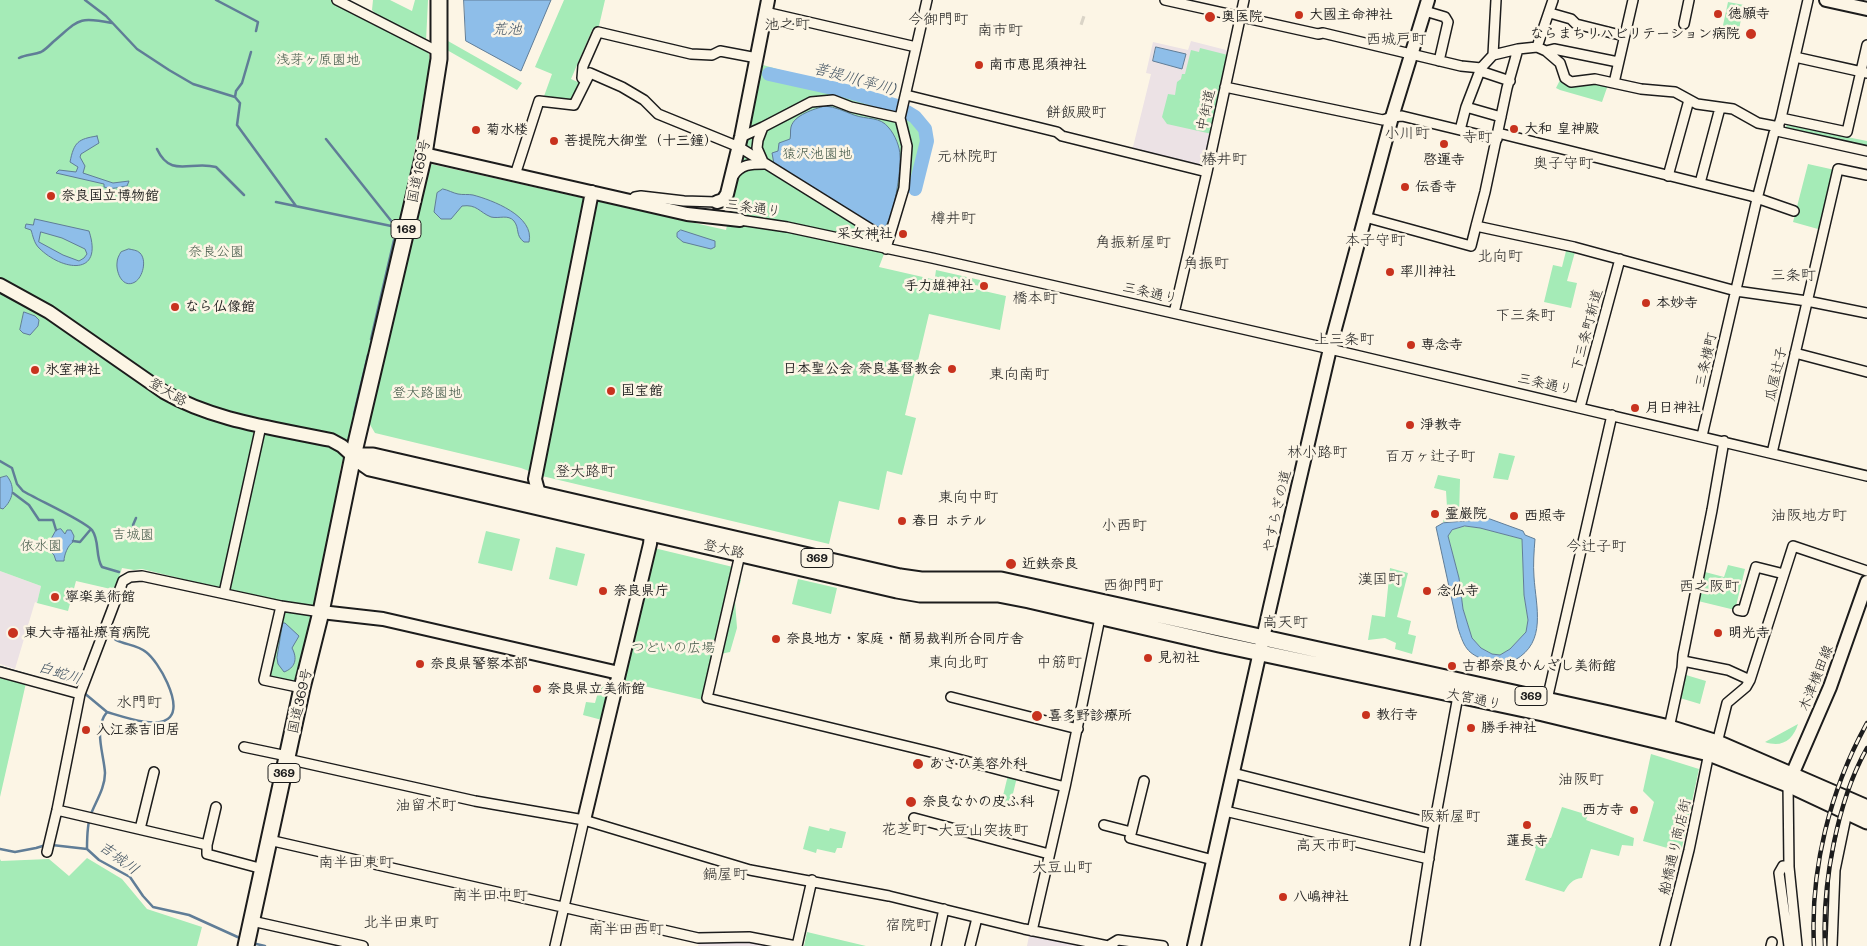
<!DOCTYPE html>
<meta charset="utf-8">
<style>
body{margin:0}
canvas{display:block;background:#fcf5e5}
</style>
<canvas width="1867" height="946"></canvas>
<script>
const c = document.querySelector('canvas').getContext('2d');
c.lineJoin = 'round';
function fill(path, color) { c.fillStyle = color; c.fill(path, 'evenodd'); }
function trace(path, color, width, dash) { c.strokeStyle = color; c.lineWidth = width; c.lineCap = dash ? 'butt' : 'round'; c.setLineDash(dash || []); c.stroke(path); }
function write(font, color, halo, rows, align = 'center') {
  c.font = font + ' Mali,"Klee One",sans-serif'; c.lineWidth = 5; c.setLineDash([]); c.textBaseline = 'middle'; c.strokeStyle = halo; c.fillStyle = color; for (const [text, x, y, turn = 0] of rows) {
    c.save(); c.translate(x, y); c.rotate((+turn || 0) * Math.PI / 180); c.textAlign = isNaN(turn) ? turn : align; if (halo) c.strokeText(text, 0, 0); c.fillText(text, 0, 0); c.restore();
  }
}
fill(new Path2D(`
 M1191,41L1230,51L1204,169L1132,151L1151,74L1146,73L1153,42L1188,50Z
 M0,571L41,586L37,603L35,602L15,669L0,664Z
 M1025,932L1089,946H1027L1029,936Z
 M749,940L782,946H698L700,941Z`), '#ece2e5');
fill(new Path2D(`
 M0,0H332L428,50L430,60L413,160L726,230L763,65L901,104C914,114 929,123 929,142L916,193L908,190L893,244L884,254L879,267L1006,296L1000,330L929,314L905,415L916,418L902,475L887,471L879,510L839,501L829,544L542,476L521,468L375,433L369,423L353,419L340,470L339,487L296,684L270,678L267,675L281,615L282,601L223,589L142,569L134,570L122,568L115,590L76,581L68,611L37,603L41,586L0,571Z
 M373,0H390L412,11L415,0H428L426,42L379,17L372,10Z
 M564,0H605L598,30L593,28L571,79L580,83L574,98L570,102L543,99L552,74L535,67Z
 M1728,2L1744,5L1738,34L1722,30Z
 M448,41L522,83L517,90L447,50Z
 M1200,48L1228,55L1212,134L1167,124L1162,117L1168,94L1175,95L1177,82L1181,79L1182,74H1185L1191,50L1199,52Z
 M1565,78L1609,82L1602,102L1560,90L1556,88L1560,80Z
 M1787,125L1867,141V148L1783,131Z
 M1808,164L1835,170L1822,227L1818,229L1793,222Z
 M1566,251L1575,252L1567,281L1577,283L1571,308L1544,302L1553,265L1562,267Z
 M936,270L980,280V286L935,277Z
 M1499,453L1515,456L1508,480L1493,478Z
 M1438,475L1460,479L1459,519L1443,522L1447,507L1446,491L1434,488Z
 M1465,526L1480,528L1522,539L1524,595L1528,620L1526,632L1510,649L1500,655L1492,654L1481,648L1472,638L1463,609L1459,578L1448,536L1452,530Z
 M486,531L520,539L512,571L478,563Z
 M556,547L585,554L577,586L549,579Z
 M654,548L733,567L730,579L741,580L735,601L737,628L730,652L720,654L703,700L623,681Z
 M1728,565L1745,569L1735,610L1698,601L1705,572L1724,577Z
 M1390,568L1408,573L1397,617L1411,621L1408,634L1416,636L1412,654L1395,649L1396,643L1385,638L1368,640L1372,615L1385,617Z
 M798,579L837,588L831,614L792,604Z
 M0,675L26,683L0,797Z
 M1686,675L1706,681L1700,704L1680,698Z
 M600,685L610,688L602,720L583,715L586,702L595,703Z
 M1798,724C1793,740 1782,748 1765,742Z
 M1651,754L1699,769L1681,852L1643,841L1654,802L1643,791Z
 M1008,775L1017,777L1010,806L1001,804Z
 M1562,807L1588,815L1586,820L1634,838L1633,846L1622,845L1619,856L1591,849L1582,878C1572,879 1569,884 1564,892L1525,880L1536,849L1533,845L1537,836L1551,838Z
 M809,826L829,831L830,828L846,832L842,848H837L835,853L817,849L816,853L803,849Z
 M87,858L122,879L147,909L202,927L197,946H0V859L1,861L49,859L69,876Z
 M807,932L866,946H804Z`), '#a5ebb7');
const water = new Path2D(`
 M464,0H551L521,71L466,41Z
 M1156,47L1186,54L1182,69L1153,61Z
 M825,106C836,107 843,111 854,115C867,120 880,116 889,128C895,135 900,147 900,156C901,169 894,220 884,227C882,228 879,229 877,229L774,164L772,153L778,151L779,143L790,139C791,135 790,131 791,127C794,115 814,109 825,106Z
 M97,136L99,143L81,154L80,157L85,166L83,173L113,183L129,181L127,186C117,187 114,190 104,187V184L56,173L59,170L76,172L78,167L70,162C74,142 78,139 97,136Z
 M443,189C448,190 453,193 458,194C463,195 468,194 473,195C492,200 535,216 529,242H524C515,235 520,229 514,221C508,214 499,219 491,217C479,212 477,204 462,206L451,219H441L434,212L437,193Z
 M35,219L89,231C104,277 62,271 39,248C34,243 33,236 31,230L25,228L26,224L33,225ZM41,232L62,238L85,249L87,254L84,258L79,261L63,255L39,242Z
 M681,230L715,241V247L711,249L683,242L677,237V233Z
 M129,249C133,250 137,250 140,253C147,260 143,277 135,282C123,289 116,273 117,263C117,259 119,255 121,252Z
 M24,312L35,316L39,320L38,326L30,335L23,333L20,330Z
 M7,476C16,487 13,500 3,509L0,508V478Z
 M1490,519L1523,531L1525,535L1535,539C1534,551 1533,565 1534,577C1536,607 1547,642 1515,660C1506,665 1499,666 1490,662C1468,654 1465,650 1458,628L1436,527L1443,523ZM1465,526L1480,528L1522,539L1524,595L1528,620L1526,632L1510,649L1500,655L1492,654L1481,648L1472,638L1463,609L1459,578L1448,536L1452,530Z
 M61,529L65,534L67,530H71L74,536L73,542C68,545 64,555 64,561H56L54,555L50,551L51,539L56,530Z
 M283,623H285L299,636L292,648C298,659 295,668 284,672L278,664L277,658Z`);
fill(water, '#8ebee9');
trace(water, '#607d97', 1);
trace(new Path2D(`
 M85,0L106,16L137,49L169,70L193,84L235,97
 M216,0L258,22L256,31
 M251,52L242,83L236,91L235,97L240,103L237,125L296,206
 M19,58C26,54 34,55 41,52C45,50 50,45 53,42C79,20 77,16 112,23
 M326,139L396,227
 M157,149C171,179 191,160 216,167L244,195
 M276,202L396,227V228
 M371,339L394,240
 M354,414L368,355
 M0,461L12,468L17,484L23,491C36,499 85,521 92,530C100,541 95,556 102,567L119,572
 M13,493L29,505L39,520H53L56,530
 M135,528L133,525L136,518
 M129,539L130,533L135,528L148,534
 M73,541L80,542L91,529
 M107,631C115,646 134,642 146,652C159,662 182,703 170,717C159,730 121,716 107,712C93,729 104,754 105,773C105,788 96,801 91,814C87,824 87,838 87,849L99,860L130,877L143,896L153,907L189,915L242,939
 M0,667L44,680
 M83,692L107,712
 M52,845L87,849
 M0,849L15,852L36,848L46,845
 M252,943L265,946`), '#607d97', 2.5);
trace(new Path2D(`
 M769,74L846,91L897,106L915,117L925,129L927,141L915,189`), '#8ebee9', 14);
trace(new Path2D(`
 M1081,20L1084,21
 M1071,62L1075,63`), '#dad4c7', 9, [9, 4.5]);
const street = new Path2D(`
 M337,0L439,52
 M1165,0L1318,34L1323,33L1461,66L1481,68L1493,55L1518,49L1537,47L1546,51L1560,63L1565,78L1571,82L1595,79L1641,89L1675,92L1697,104L1733,109L1758,123L1779,127
 M1425,11L1445,17L1448,22L1439,61
 M765,12L916,47
 M1550,13L1571,19L1576,24L1624,36
 M1684,24L1689,0
 M1537,47L1553,0
 M1546,51L1554,49L1618,62
 M1493,55L1496,0
 M1795,57L1867,73
 M1480,71L1510,81
 M585,81L582,78L583,66L598,32L691,54L712,55L720,51L757,58
 M1614,83L1633,0
 M1225,87L1383,120L1392,117L1402,116L1497,139
 M906,95L1057,132L1062,136L1207,172
 M1466,107L1501,117
 M1781,118L1847,132L1867,45
 M1460,130L1466,107L1481,68
 M1777,131L1867,151
 M1498,133L1751,196L1794,211
 M741,137L763,127
 M515,175L539,101L574,105L590,73L622,87L644,100L658,114L739,147L882,236L886,249
 M733,176C741,164 751,164 764,164L757,148L758,140L763,127L811,102L833,100L851,107L900,118
 M1668,176L1689,100
 M1700,183L1720,108
 M631,201L635,197L641,196L684,201L717,202
 M1365,217L1471,246L1476,226L1574,247L1736,291L1807,301L1867,313
 M740,220L787,227L932,258L1313,345L1867,476
 M1476,226L1485,192L1507,88L1518,49
 M886,248L904,188L907,146L900,118L927,0
 M1174,313L1207,172L1244,0
 M1795,353L1867,372
 M1580,407L1620,259
 M1702,436L1757,199L1774,133L1777,131L1781,118L1808,0
 M1772,453L1838,169L1867,175
 M741,550L707,698L935,753L1065,787L1101,613
 M224,593L261,426
 M281,606L264,680L302,688
 M1738,610L1743,611L1756,567L1784,574
 M1683,661L1728,670L1750,680
 M0,672L80,694
 M951,697L1078,729
 M1546,704L1612,415
 M1669,728L1682,668L1683,655L1712,510L1724,441
 M1717,743L1727,703L1746,687L1750,680L1793,546L1867,571
 M244,747L287,756
 M287,759L475,801L584,820L750,870L889,896L1024,929L1108,946L1118,940L1163,946
 M1233,773L1434,824
 M1144,781L1130,838L1213,860
 M1788,784L1789,867L1797,946
 M57,810L207,845V854L263,869
 M1225,811L1429,859
 M914,818L1049,854
 M1104,825L1131,832
 M140,829L154,772
 M269,840L698,938L749,937L796,946
 M207,845L216,807
 M47,852L57,810L80,694L123,581L130,577L142,576L281,606L321,612
 M252,921L363,946
 M1032,931L1065,787
 M555,946L584,820
 M797,946L812,880
 M936,946L944,909
 M970,946L977,918
 M1415,946L1433,831L1458,696
 M1665,946L1689,850L1709,753
 M1771,946L1772,942
 M1789,946L1779,873L1783,866L1789,867
 M1832,946L1835,870L1847,812`);
const secondary = new Path2D(`
 M1826,0L1867,9
 M424,154L687,214L740,220
 M717,202L723,200L727,194L741,137L768,0
 M0,285L49,312L164,392C214,421 274,428 331,440L342,446L353,456
 M538,502L539,494L535,479L592,192
 M321,612L383,619L619,673
 M1788,784L1830,687L1867,582
 M584,820L650,544L652,525
 M1194,946L1270,607L1332,340L1392,117L1428,0`);
const highway = new Path2D(`
 M353,456L370,468L897,590L920,594H998L1029,600L1219,644L1543,713L1709,753L1788,784L1867,821
 M353,456H373L900,577L921,580H1001L1609,714L1669,728L1717,743L1867,808
 M246,946L302,688L321,612L353,456L424,154L439,59V0`);
trace(street, '#1c1c1c', 12);
trace(secondary, '#1c1c1c', 16);
trace(highway, '#1c1c1c', 19);
trace(street, '#fcf5e5', 9);
trace(secondary, '#fcf5e5', 12);
trace(highway, '#fcf5e5', 15);
const rail = new Path2D(`
 M1814,946C1810,869 1830,790 1867,723
 M1825,946C1822,885 1837,801 1867,748`);
trace(rail, '#1c1c1c', 4.5);
trace(rail, '#fcf5e5', 2.5, [8]);
for (const [x, y, r, color] of [
 [1718,14,5,"#c8321e"],
 [1299,15,5,"#c8321e"],
 [1210,17,6,"#c8321e"],
 [1751,34,6,"#c8321e"],
 [979,65,5,"#c8321e"],
 [1514,129,5,"#c8321e"],
 [476,130,5,"#c8321e"],
 [554,141,5,"#c8321e"],
 [1444,144,5,"#c8321e"],
 [1405,187,5,"#c8321e"],
 [51,196,5,"#c8321e"],
 [903,234,5,"#c8321e"],
 [1390,272,5,"#c8321e"],
 [984,286,5,"#c8321e"],
 [1646,303,5,"#c8321e"],
 [175,307,5,"#c8321e"],
 [1411,345,5,"#c8321e"],
 [952,369,5,"#c8321e"],
 [35,370,5,"#c8321e"],
 [611,391,5,"#c8321e"],
 [1635,408,5,"#c8321e"],
 [1410,425,5,"#c8321e"],
 [1435,514,5,"#c8321e"],
 [1514,516,5,"#c8321e"],
 [902,521,5,"#c8321e"],
 [1011,564,6,"#c8321e"],
 [603,591,5,"#c8321e"],
 [1427,591,5,"#c8321e"],
 [55,597,5,"#c8321e"],
 [13,633,6,"#c8321e"],
 [1718,633,5,"#c8321e"],
 [776,639,5,"#c8321e"],
 [1148,658,5,"#c8321e"],
 [420,664,5,"#c8321e"],
 [1452,666,5,"#c8321e"],
 [537,689,5,"#c8321e"],
 [1366,715,5,"#c8321e"],
 [1037,716,6,"#c8321e"],
 [1471,728,5,"#c8321e"],
 [86,730,5,"#c8321e"],
 [918,764,6,"#c8321e"],
 [911,802,6,"#c8321e"],
 [1634,810,5,"#c8321e"],
 [1527,825,5,"#c8321e"],
 [1283,897,5,"#c8321e"]
]) { const dot = new Path2D(); dot.arc(x, y, r, 0, 2 * Math.PI); c.fillStyle = color; c.fill(dot); trace(dot, '#fcf5e5', 2); }
for (const [x, y, w] of [
 [406,229,30],
 [817,558,32],
 [1531,696,32],
 [284,773,32]
]) { const box = new Path2D(); box.roundRect(x - w / 2, y - 9.5, w, 19, 4); c.fillStyle = '#fcf5e5'; c.fill(box); trace(box, '#1c1c1c', 1); }
write('bold 12px', '#1c1c1c', null, [
 ["169",406,229],
 ["369",817,558],
 ["369",1531,696],
 ["369",284,773]
]);
write('bold 14px', '#1c1c1c', '#fcf5e5', [
 ["徳願寺",1728,14],
 ["大國主命神社",1309,15],
 ["奥医院",1221,17],
 ["ならまちリハビリテーション病院",1740,34,"right"],
 ["南市恵毘須神社",989,65],
 ["大和 皇神殿",1524,129],
 ["菊水楼",486,130],
 ["菩提院大御堂（十三鐘）",564,141],
 ["啓運寺",1444,160,"center"],
 ["伝香寺",1415,187],
 ["奈良国立博物館",61,196],
 ["采女神社",893,234,"right"],
 ["率川神社",1400,272],
 ["手力雄神社",974,286,"right"],
 ["本妙寺",1656,303],
 ["なら仏像館",185,307],
 ["専念寺",1421,345],
 ["日本聖公会 奈良基督教会",942,369,"right"],
 ["氷室神社",45,370],
 ["国宝館",621,391],
 ["月日神社",1645,408],
 ["淨教寺",1420,425],
 ["霊巌院",1445,514],
 ["西照寺",1524,516],
 ["春日 ホテル",912,521],
 ["近鉄奈良",1022,564],
 ["奈良県庁",613,591],
 ["念仏寺",1437,591],
 ["寧楽美術館",65,597],
 ["東大寺福祉療育病院",24,633],
 ["明光寺",1728,633],
 ["奈良地方・家庭・簡易裁判所合同庁舎",786,639],
 ["見初社",1158,658],
 ["奈良県警察本部",430,664],
 ["古都奈良かんざし美術館",1462,666],
 ["奈良県立美術館",547,689],
 ["教行寺",1376,715],
 ["喜多野診療所",1048,716],
 ["勝手神社",1481,728],
 ["入江泰吉旧居",96,730],
 ["あさひ美容外科",929,764],
 ["奈良なかの皮ふ科",922,802],
 ["西方寺",1624,810,"right"],
 ["蓮長寺",1527,841,"center"],
 ["八嶋神社",1293,897]
], 'left');
write('14px', '#455a4a', '#fcf5e5', [
 ["浅芽ヶ原園地",318,60],
 ["猿沢池園地",817,154],
 ["奈良公園",216,252],
 ["登大路園地",427,393],
 ["吉城園",133,535],
 ["依水園",41,546],
 ["つどいの広場",673,648]
]);
write('14px', '#1c1c1c', '#fcf5e5', [
 ["中街道",1206,110,-78],
 ["国道169号",419,171,-78],
 ["三条通り",753,208,8],
 ["三条通り",1150,293,13],
 ["下三条町新道",1587,330,-75],
 ["三条横町",1706,360,-77],
 ["瓜屋辻子",1776,374,-77],
 ["三条通り",1545,384,13],
 ["登大路",168,392,31],
 ["やすらぎの道",1277,511,-77],
 ["登大路",724,549,13],
 ["木津横田線",1816,678,-68],
 ["大宮通り",1474,699,12],
 ["国道369号",300,701,-77],
 ["船橋通り商店街",1675,847,-77]
]);
write('15px', '#1c1c1c', '#fcf5e5', [
 ["今御門町",938,19],
 ["池之町",787,24],
 ["南市町",1000,30],
 ["西城戸町",1396,39],
 ["餅飯殿町",1076,112],
 ["小川町",1407,133],
 ["寺町",1477,137],
 ["元林院町",967,156],
 ["椿井町",1224,159],
 ["奥子守町",1563,163],
 ["樽井町",953,218],
 ["本子守町",1375,240],
 ["角振新屋町",1133,242],
 ["北向町",1500,256],
 ["角振町",1206,263],
 ["三条町",1793,275],
 ["橋本町",1035,298],
 ["下三条町",1525,315],
 ["上三条町",1344,339],
 ["東向南町",1019,374],
 ["林小路町",1317,452],
 ["百万ヶ辻子町",1430,456],
 ["登大路町",585,471],
 ["東向中町",968,497],
 ["油阪地方町",1809,515],
 ["小西町",1124,525],
 ["今辻子町",1596,546],
 ["漢国町",1380,579],
 ["西御門町",1133,585],
 ["西之阪町",1709,586],
 ["高天町",1285,622],
 ["東向北町",958,662],
 ["中筋町",1059,662],
 ["水門町",139,702],
 ["油阪町",1581,779],
 ["油留木町",426,805],
 ["阪新屋町",1450,816],
 ["花芝町",904,829],
 ["大豆山突抜町",983,830],
 ["高天市町",1326,845],
 ["南半田東町",356,862],
 ["大豆山町",1062,867],
 ["鍋屋町",725,874],
 ["南半田中町",490,895],
 ["北半田東町",401,922],
 ["宿院町",908,925],
 ["南半田西町",626,929]
]);
write('italic 15px', '#445564', '#fcf5e5', [
 ["荒池",507,29],
 ["菩提川(率川)",855,79,15],
 ["白蛇川",60,673,17],
 ["吉城川",119,858,36]
]);
</script>
